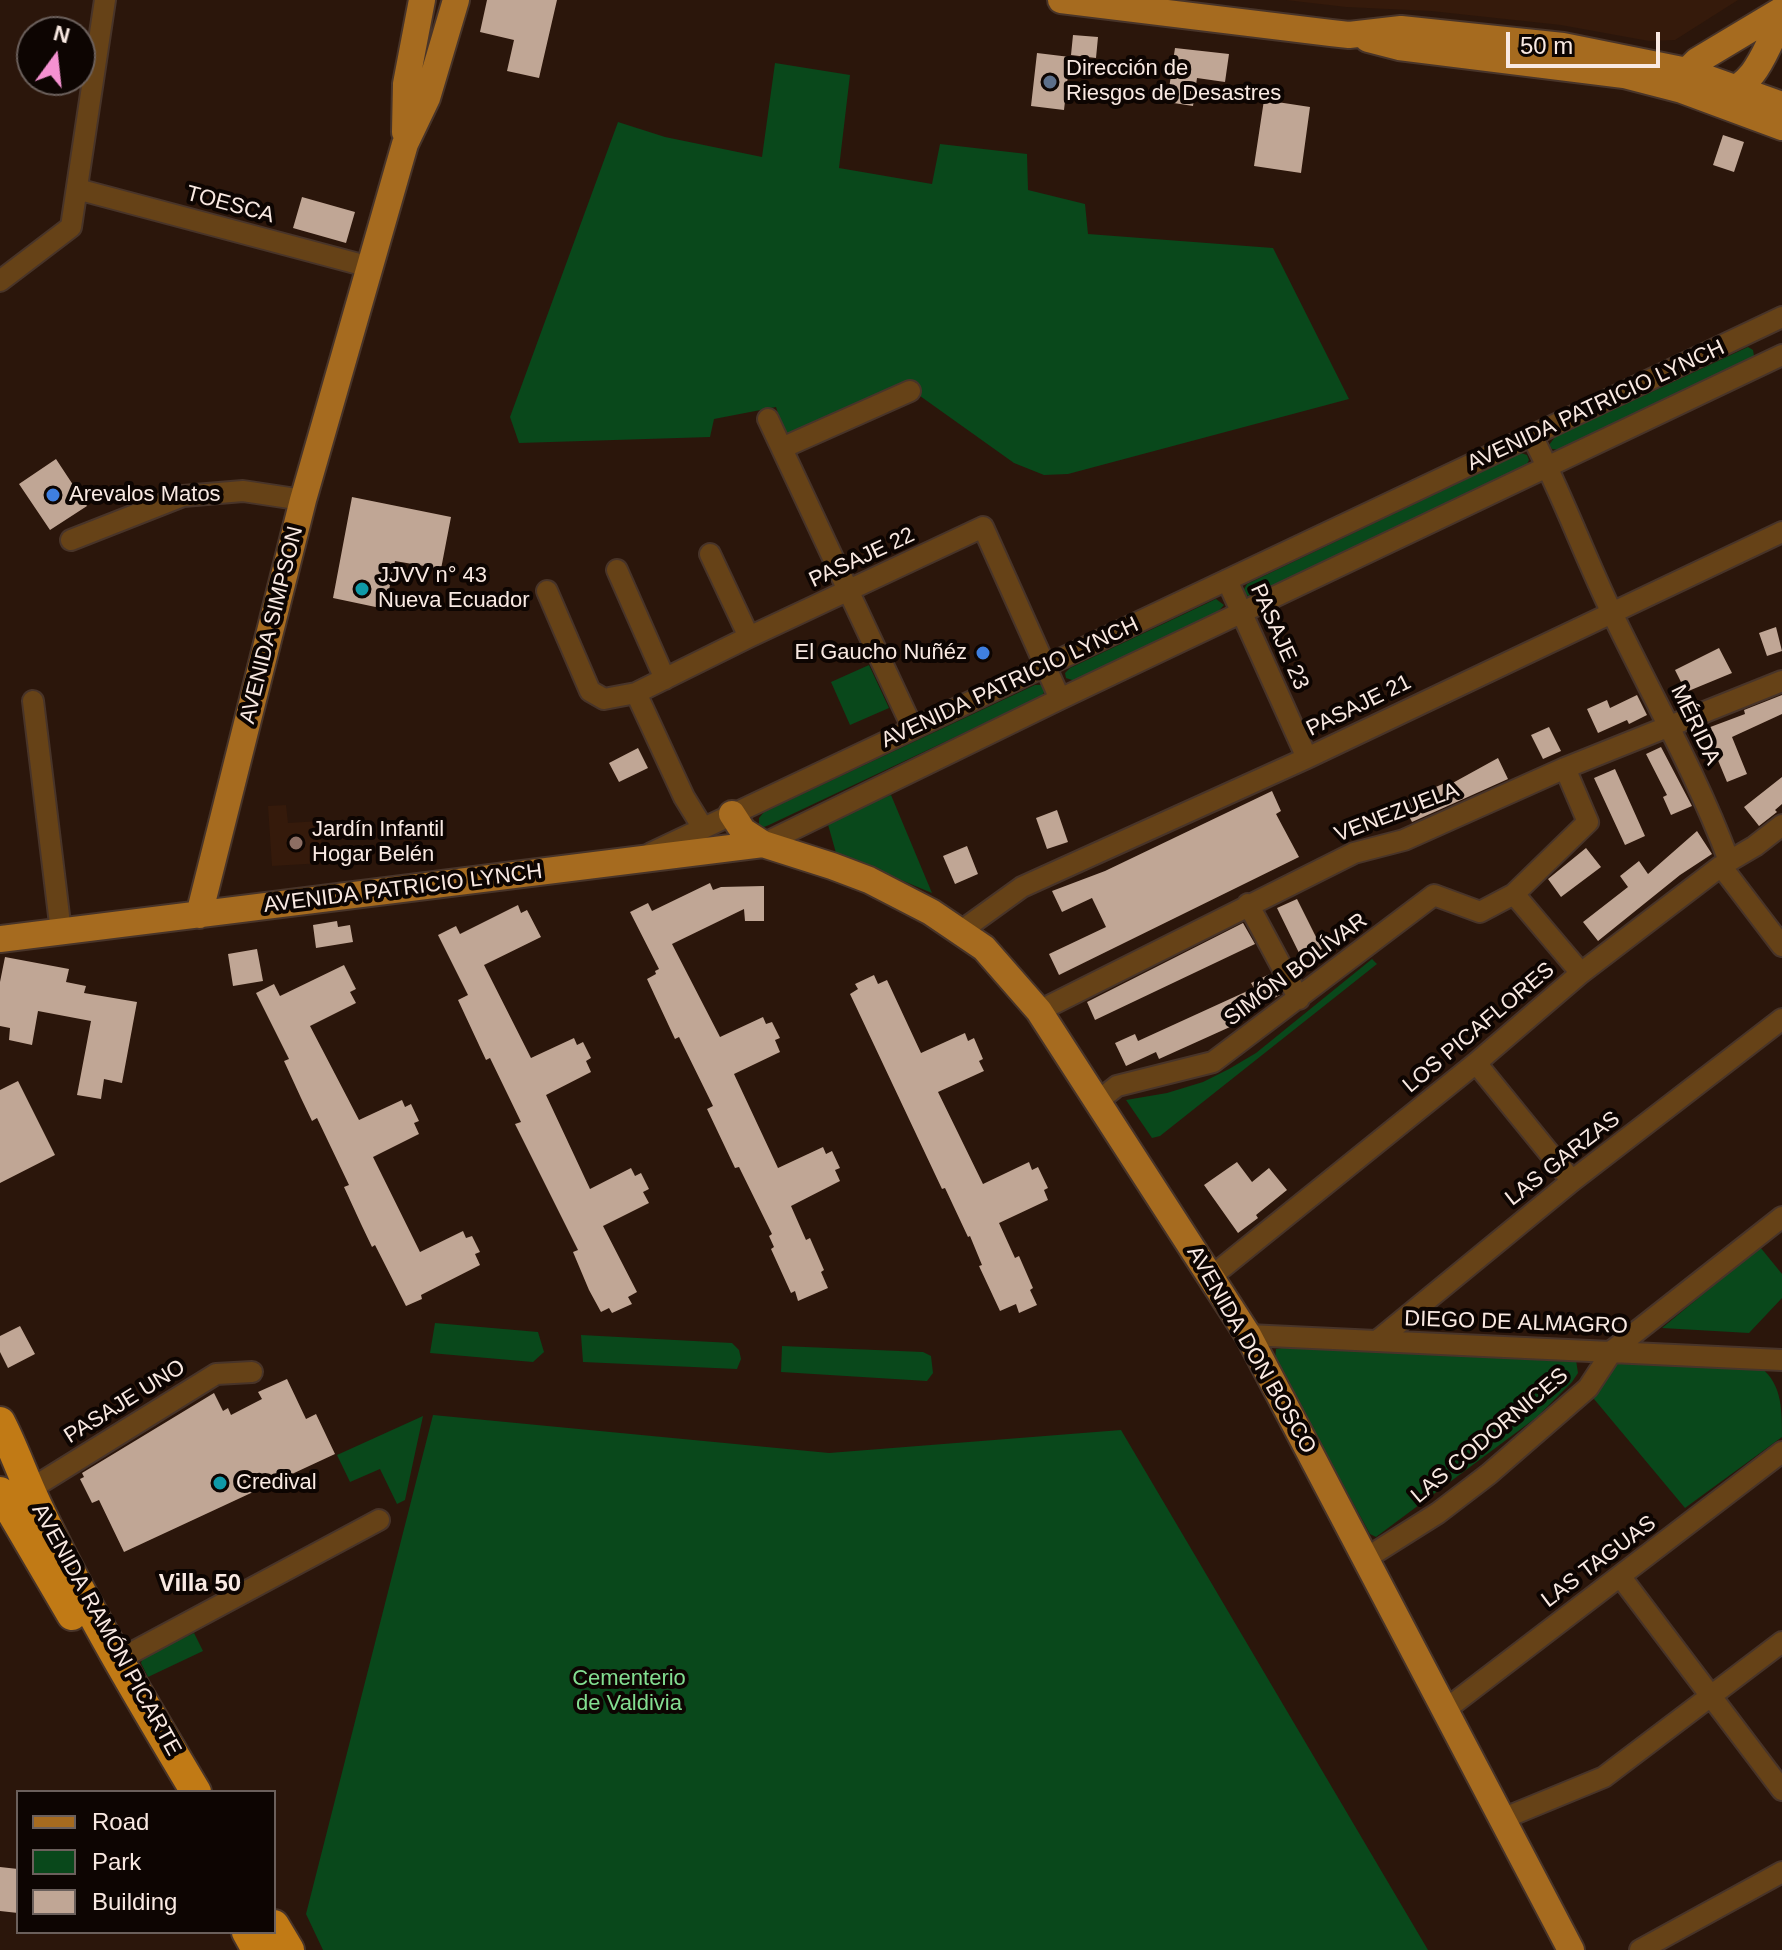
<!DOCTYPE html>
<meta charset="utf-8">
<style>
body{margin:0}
#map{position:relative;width:1782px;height:1950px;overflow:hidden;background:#2b160b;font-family:Arial,sans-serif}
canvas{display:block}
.legend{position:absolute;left:16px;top:1790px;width:260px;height:144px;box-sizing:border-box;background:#0d0502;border:2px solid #6b605c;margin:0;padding:10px 14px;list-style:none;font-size:24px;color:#f9e9e2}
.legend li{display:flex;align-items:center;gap:16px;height:40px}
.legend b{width:40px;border:2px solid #6b605c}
.north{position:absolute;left:16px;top:16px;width:80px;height:80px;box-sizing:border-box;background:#0d0502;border:2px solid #6b605c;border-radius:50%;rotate:15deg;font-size:22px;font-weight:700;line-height:32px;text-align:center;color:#f9e9e2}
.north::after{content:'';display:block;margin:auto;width:28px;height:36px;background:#f591d1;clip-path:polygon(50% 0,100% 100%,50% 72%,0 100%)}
.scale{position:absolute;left:1506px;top:32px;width:154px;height:36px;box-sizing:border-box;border:4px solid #f9e9e2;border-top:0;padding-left:10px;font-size:24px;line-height:28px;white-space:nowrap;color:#f9e9e2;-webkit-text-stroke:6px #0d0502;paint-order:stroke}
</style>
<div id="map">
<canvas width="1782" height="1950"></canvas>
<ul class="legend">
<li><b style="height:10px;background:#a66b1f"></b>Road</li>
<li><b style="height:22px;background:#09481b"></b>Park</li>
<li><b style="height:22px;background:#c0a695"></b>Building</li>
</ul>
<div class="north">N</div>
<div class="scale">50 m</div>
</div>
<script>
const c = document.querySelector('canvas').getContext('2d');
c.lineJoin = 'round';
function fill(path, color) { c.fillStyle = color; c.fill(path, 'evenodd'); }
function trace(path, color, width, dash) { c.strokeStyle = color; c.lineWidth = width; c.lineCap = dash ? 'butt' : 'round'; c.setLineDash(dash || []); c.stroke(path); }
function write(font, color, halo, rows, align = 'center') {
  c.font = font + ' Arial,sans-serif'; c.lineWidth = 8; c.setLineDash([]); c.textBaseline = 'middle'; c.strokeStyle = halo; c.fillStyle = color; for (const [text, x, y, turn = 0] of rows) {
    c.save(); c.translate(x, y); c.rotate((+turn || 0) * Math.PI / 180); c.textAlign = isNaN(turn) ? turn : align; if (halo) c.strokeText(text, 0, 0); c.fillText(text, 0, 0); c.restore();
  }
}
fill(new Path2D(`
 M1286,0H1738L1675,40L1649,41L1561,25L1431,11L1346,7Z
 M286,805L288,823L320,821L323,863L272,866L268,806Z`), '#351a0b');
fill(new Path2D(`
 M775,63L850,75L839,168L932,184L940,144L1027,154L1028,190L1085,204L1088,234L1273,248L1349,399L1068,474L1044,475L1014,463L906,386L786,437L776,407L714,419L710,437L519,443L510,417L618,122L665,137L762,157Z
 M1748,347L1753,350L1754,356L1750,360L1559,450L1552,449L1549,445L1555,437Z
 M1521,453L1527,455L1529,460L1526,466L1250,597L1245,594L1244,589L1247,584Z
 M1216,599L1224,605L1215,615L1075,681L1066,678L1065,673L1070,668Z
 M869,665L889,708L850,725L831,682Z
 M1035,685H1042L1045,690L1042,696L769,825L764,827L759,825V818L764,812Z
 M891,795L932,893L836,853L827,821Z
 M1372,959L1377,964L1160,1136L1152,1138L1126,1100L1167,1093L1203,1082L1229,1069L1256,1053Z
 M1760,1247L1782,1274V1298L1749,1333L1662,1328Z
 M435,1323L538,1332L544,1352L533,1362L430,1353Z
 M581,1335L732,1343L739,1350L741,1359L737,1369L583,1362Z
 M782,1346L923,1352L931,1356L933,1373L927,1381L781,1372Z
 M1287,1347L1576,1360L1578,1373L1572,1382L1537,1417L1376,1537L1370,1534L1275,1360L1276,1349Z
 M1620,1358L1756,1364C1782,1381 1782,1407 1782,1437L1685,1508L1589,1393Z
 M433,1415L829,1453L1121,1430L1428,1950H323L306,1914Z
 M423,1416L405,1500L397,1504L380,1469L350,1482L337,1455Z
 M194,1633L203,1651L148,1677L141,1663L143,1657Z`), '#09481b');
fill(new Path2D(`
 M487,0H557L539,78L507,71L514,40L480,32Z
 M1073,35L1098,37L1096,58L1071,55Z
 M1175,48L1229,54L1225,82L1197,78L1193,106L1167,102Z
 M1037,53L1070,57L1064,110L1031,106Z
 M1264,100L1310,107L1301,173L1254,166Z
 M1723,135L1744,142L1734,172L1713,165Z
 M302,197L355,212L346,243L293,228Z
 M56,459L87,506L50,530L19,484Z
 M352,497L451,517L441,569L395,561L385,609L333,598Z
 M1776,627L1782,651L1767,656L1759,633Z
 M1719,648L1732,673L1686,692L1675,670Z
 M1637,695L1647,715L1629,724L1627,720L1598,733L1587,709L1607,700L1610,708Z
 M1782,695V714L1732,737L1747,774L1727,782L1705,729L1745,714L1744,710Z
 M1549,727L1561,751L1543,759L1531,735Z
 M1661,747L1692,806L1671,815L1663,797L1667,795L1646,754Z
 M638,748L648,768L619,782L609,763Z
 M1498,758L1508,779L1412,822L1402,802L1447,782L1449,785Z
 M1615,769L1645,836L1625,845L1594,778Z
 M1782,777V804L1775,810L1777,812L1759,826L1744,807Z
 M1272,791L1281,811L1276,814L1299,857L1059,975L1049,954L1106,927L1092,898L1062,912L1052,891L1105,871Z
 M1057,810L1068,842L1047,849L1036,818Z
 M1697,831L1712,854L1680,875L1598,941L1583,922L1628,887L1620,876L1639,861L1648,874Z
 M967,846L978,874L955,884L943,856Z
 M1586,848L1601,867L1561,897L1548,879Z
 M710,883L713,890L721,887L764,886V921H745L744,909L672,944L720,1037L763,1017L766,1024L772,1022L780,1038L775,1040L780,1052L734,1074L778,1168L823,1147L826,1154L832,1151L840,1168L835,1170L840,1181L791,1206L806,1240L810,1238L824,1270L821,1272L828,1288L798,1301L795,1291L791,1293L771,1249L774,1247L769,1236L772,1234L739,1167L735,1168L707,1109L713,1106L679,1037L675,1039L647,979L656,974L655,971L659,969L630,912L648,903L652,911Z
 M1297,899L1322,949L1302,959L1277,908Z
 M518,905L521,913L527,910L541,937L484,965L531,1058L574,1038L577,1045L583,1042L591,1058L586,1061L591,1072L546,1095L590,1189L631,1168L635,1176L641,1173L649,1189L643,1192L649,1203L603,1226L637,1292L628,1297L632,1304L612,1313L609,1308L601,1312L589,1290L573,1252L578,1250L515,1124L521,1122L490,1058L486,1060L458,1000L468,995L438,935L456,926L460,934Z
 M337,921L338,927L350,925L353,942L316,948L313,925Z
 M1243,923L1255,944L1095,1020L1087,1002Z
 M257,949L263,981L233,986L228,954Z
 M5,957L69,969L66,982L86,986L84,993L137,1002L122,1083L104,1079L101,1099L77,1095L91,1021L38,1011L32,1045L9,1040L10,1028L0,1026V982Z
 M344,965L356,989L350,992L356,1003L310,1026L359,1120L402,1100L405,1107L411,1104L419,1121L414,1123L419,1134L373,1157L420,1252L463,1231L466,1238L472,1236L480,1252L475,1254L480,1265L421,1295L422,1299L406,1306L375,1245L372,1247L361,1224L344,1187L349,1185L317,1118L312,1121L301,1098L284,1061L289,1059L256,993L274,984L280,996Z
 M1270,974L1280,995L1238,1016L1241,1022L1159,1059L1156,1052L1126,1066L1115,1043L1135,1034L1138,1041L1254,988L1251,983Z
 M874,975L878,984L887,980L921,1053L965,1033L968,1041L974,1038L983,1059L979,1061L984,1071L938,1092L983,1184L1029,1162L1032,1170L1038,1167L1048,1188L1044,1190L1048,1200L999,1223L1015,1258L1019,1256L1033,1288L1030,1290L1037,1305L1019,1313L1016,1304L1000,1311L979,1266L982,1265L970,1236L968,1237L945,1188L942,1189L850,994L858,989L855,984Z
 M18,1081L55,1155L0,1183V1090Z
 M1237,1162L1252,1182L1269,1168L1287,1190L1256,1215L1258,1218L1238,1233L1204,1185Z
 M20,1326L35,1354L8,1368L0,1352V1336Z
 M287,1379L306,1419L316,1414L335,1454L124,1552L99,1500L92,1503L80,1479L84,1477L82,1473L214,1393L223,1411L228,1408L231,1415L262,1399L258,1392Z
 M0,1867L18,1869V1913L0,1911Z`), '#c0a695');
const minor = new Path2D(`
 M77,189L370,267
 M0,281L71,227L105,0
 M768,419L913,729
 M1532,436C1562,494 1584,555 1612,613C1652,696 1697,775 1729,861
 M782,448L910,391
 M71,540L183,496L243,491L303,500
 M710,554L749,637
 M617,570L665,679
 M1227,580L1307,758
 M547,591L590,691L604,699L636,693L749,637L983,527L1060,699
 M636,693L684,797L703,828
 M33,701L61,932
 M763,844L1060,699L1782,355
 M651,853L1782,317
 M1721,866L1782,946
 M1514,894L1581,973
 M1248,904L1299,999
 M961,931L1022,887L1307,758L1782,532
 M1039,1011L1354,853L1404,840L1565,768L1782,681
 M1476,1063L1572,1181
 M1098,1101L1117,1086L1213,1062L1434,895L1480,912L1514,894L1588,822L1565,768
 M1212,1276L1476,1063L1581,973L1721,866L1755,846L1782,825
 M1248,1335L1782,1360
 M1377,1341L1572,1181L1782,1019
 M29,1490L216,1374L252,1372
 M1365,1559L1438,1513L1489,1474L1588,1388L1613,1350L1782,1217
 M1620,1576L1782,1790
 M118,1660L379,1520
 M1445,1710L1782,1452
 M1502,1819L1604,1777L1782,1642
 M1640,1950L1782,1872`);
const major = new Path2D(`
 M1061,0L1331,33L1349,35L1401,29L1563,46L1687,71L1782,105
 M1368,39L1399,47L1624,75L1682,90L1782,127
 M1684,82L1687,71L1697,61L1782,10
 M1723,96C1761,78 1762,53 1782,20
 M405,132L406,84L422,0
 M732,814L743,831L763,844L832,866L869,880L931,912L984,948L1039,1011L1248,1335L1571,1950
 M199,915L303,500L405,144L427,98L456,0
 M0,939L763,844`);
const highway = new Path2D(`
 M0,1422C15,1451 25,1482 40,1512C86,1608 141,1700 196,1792
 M0,1492L72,1615
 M274,1925L289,1950
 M247,1932L257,1950`);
trace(minor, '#483429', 24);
trace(major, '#483429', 30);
trace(highway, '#483429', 34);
trace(minor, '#664217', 20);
trace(major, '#a66b1f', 26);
trace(highway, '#c17a15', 30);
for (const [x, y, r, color] of [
 [1050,82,8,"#5c6f8a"],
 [53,495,8,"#3f7fe0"],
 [362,589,8,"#0f9aa8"],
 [983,653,8,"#3f7fe0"],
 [296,843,8,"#8d6e63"],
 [220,1483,8,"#0f9aa8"]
]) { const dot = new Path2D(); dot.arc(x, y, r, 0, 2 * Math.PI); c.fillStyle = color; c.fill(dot); trace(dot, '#0d0502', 3); }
write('22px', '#f9e9e2', '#0d0502', [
 ["Dirección de",1066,69],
 ["Riesgos de Desastres",1066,94],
 ["Arevalos Matos",69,495],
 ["JJVV n° 43",378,576],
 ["Nueva Ecuador",378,601],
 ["El Gaucho Nuñéz",967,653,"right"],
 ["Jardín Infantil",312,830],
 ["Hogar Belén",312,855],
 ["Credival",236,1483]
], 'left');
write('22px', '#f9e9e2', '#0d0502', [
 ["TOESCA",230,205,15],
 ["AVENIDA PATRICIO LYNCH",1596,406,-25],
 ["PASAJE 22",862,558,-25],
 ["AVENIDA SIMPSON",272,625,-76],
 ["PASAJE 23",1279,637,66],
 ["AVENIDA PATRICIO LYNCH",1010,683,-25],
 ["PASAJE 21",1359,706,-26],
 ["MÉRIDA",1695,725,64],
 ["VENEZUELA",1397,813,-21],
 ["AVENIDA PATRICIO LYNCH",403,889,-7],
 ["SIMÓN BOLÍVAR",1296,970,-37],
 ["LOS PICAFLORES",1479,1028,-40],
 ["LAS GARZAS",1563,1159,-38],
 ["DIEGO DE ALMAGRO",1516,1323,2],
 ["AVENIDA DON BOSCO",1251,1350,60],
 ["PASAJE UNO",125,1402,-32],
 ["LAS CODORNICES",1490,1436,-40],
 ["LAS TAGUAS",1599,1562,-37],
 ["AVENIDA RAMÓN PICARTE",106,1630,61]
]);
write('22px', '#83de91', '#0d0502', [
 ["Cementerio",629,1679],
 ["de Valdivia",629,1704]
]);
write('bold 24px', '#f9e9e2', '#0d0502', [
 ["Villa 50",200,1584]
]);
</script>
